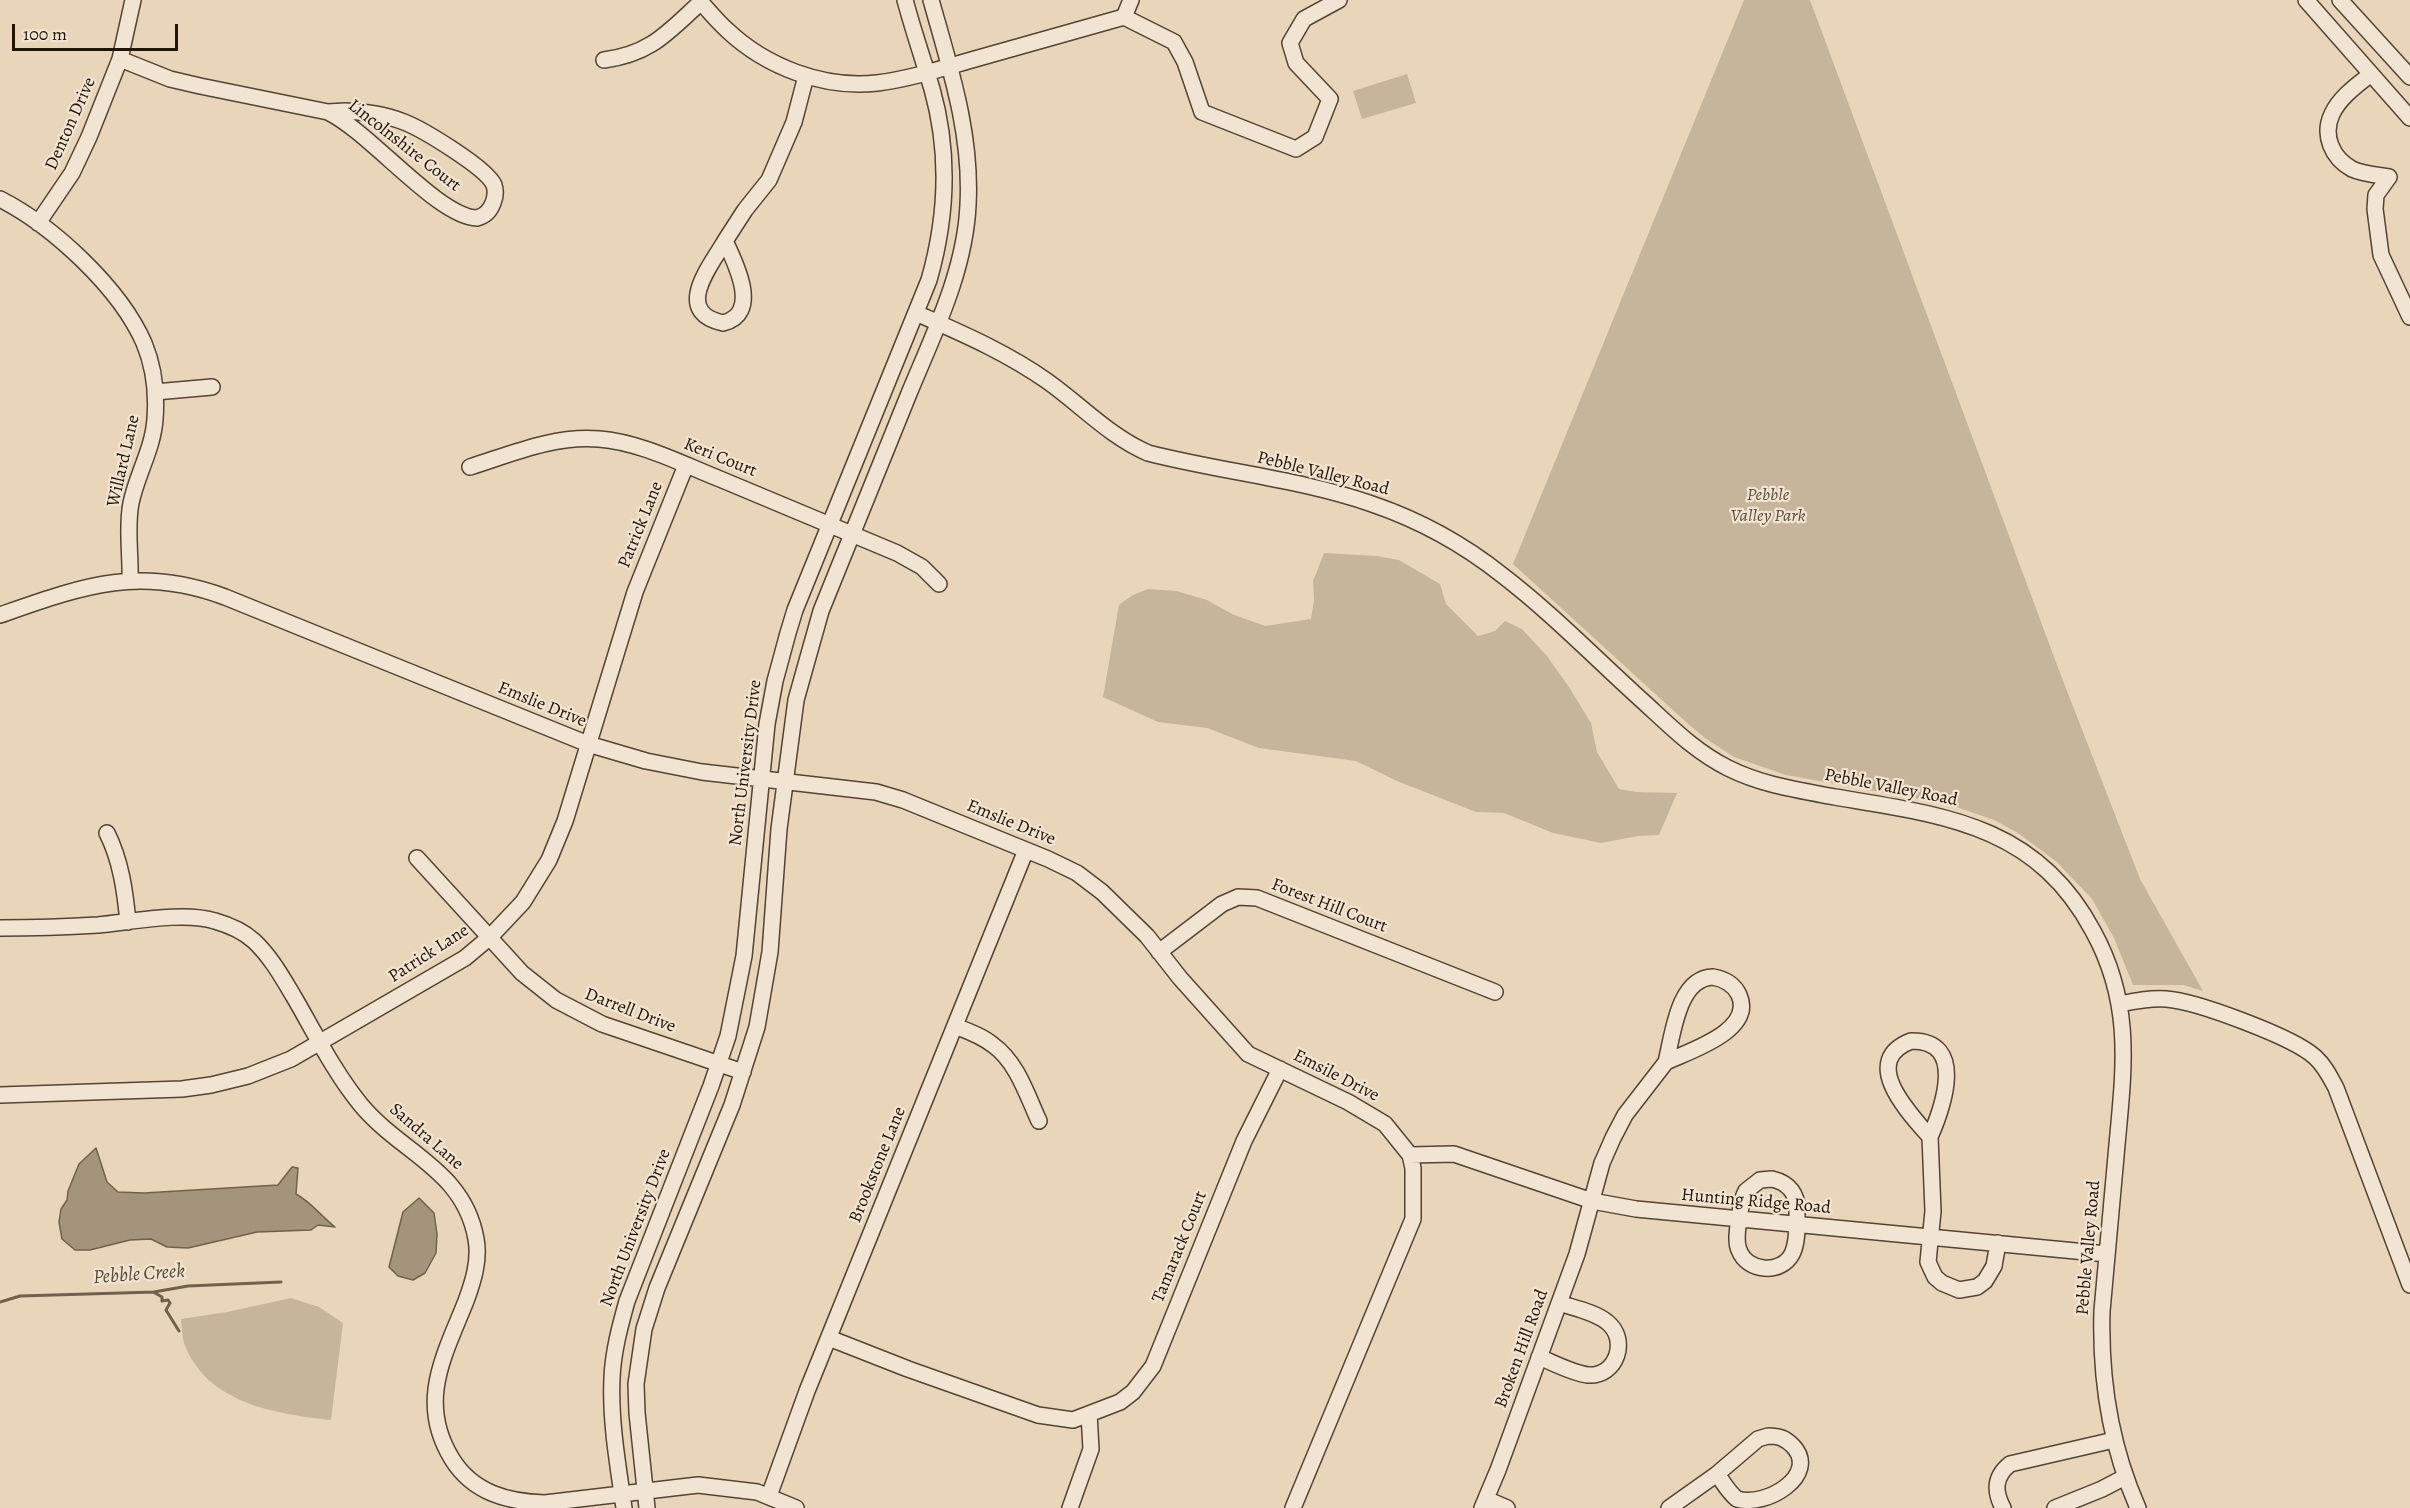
<!DOCTYPE html>
<style>
body{margin:0}
#map{position:relative;width:2410px;height:1508px;overflow:hidden;background:#e9d6ba;font-family:Alegreya,serif}
canvas{display:block}
.scale{position:absolute;left:12px;top:24px;width:166px;height:27px;box-sizing:border-box;border:3px solid #221404;border-top:0;padding-left:8px;font-size:18px;line-height:21px;white-space:nowrap;color:#221404;-webkit-text-stroke:4px #f1e4d2;paint-order:stroke}
</style>
<div id="map">
<canvas width="2410" height="1508"></canvas>
<div class="scale">100 m</div>
</div>
<script>
const c = document.querySelector('canvas').getContext('2d');
c.lineJoin = 'round';
function fill(path, color) { c.fillStyle = color; c.fill(path, 'evenodd'); }
function trace(path, color, width, dash) { c.strokeStyle = color; c.lineWidth = width; c.lineCap = dash ? 'butt' : 'round'; c.setLineDash(dash || []); c.stroke(path); }
function write(font, color, halo, rows, align = 'center') {
  c.font = font + ' Alegreya,serif'; c.lineWidth = 4.5; c.setLineDash([]); c.textBaseline = 'middle'; c.strokeStyle = halo; c.fillStyle = color; for (const [text, x, y, turn = 0] of rows) {
    c.save(); c.translate(x, y); c.rotate((+turn || 0) * Math.PI / 180); c.textAlign = isNaN(turn) ? turn : align; if (halo) c.strokeText(text, 0, 0); c.fillText(text, 0, 0); c.restore();
  }
}
fill(new Path2D(`
 M1744,0H1810L2057,665L2140,879L2203,991L2183,985H2133L2114,938L2092,899L2057,862L2018,833L1994,820L1948,804L1786,775L1734,757L1705,738L1686,722L1513,564Z
 M1407,74L1416,103L1362,119L1353,91Z
 M1324,553L1377,556L1399,560L1440,584L1446,604L1478,636L1495,631L1505,621L1522,629L1547,656L1569,687L1591,723L1597,752L1619,789L1636,792L1677,793L1659,835L1638,836L1601,843L1553,833L1504,813L1476,812L1397,781L1356,761L1259,748L1207,728L1158,722L1103,697L1119,605L1133,595L1148,589L1176,591L1207,600L1232,614L1265,626L1311,619L1314,600L1313,581Z
 M291,1298L319,1307L343,1323L331,1420C276,1414 209,1404 185,1346C182,1338 182,1327 181,1319L227,1312Z`), '#c7b59b');
const water = new Path2D(`
 M96,1148L107,1182L118,1192L144,1193L278,1185L292,1167L298,1168L296,1194C311,1202 321,1216 335,1227L318,1225L311,1230L257,1232L188,1248L167,1247L151,1239L130,1240L90,1250H75L62,1239L59,1222L61,1209L67,1200L68,1191L79,1164Z
 M419,1198L434,1213L437,1234L436,1253L425,1273L413,1280L398,1276L389,1267L403,1212Z`);
fill(water, '#a5947c');
trace(water, '#71614c', 1.5);
trace(new Path2D(`
 M155,1293L162,1297V1301L168,1300L170,1303L166,1310L179,1331
 M0,1302L20,1296L154,1292L188,1286L281,1282`), '#71614c', 3);
const minor = new Path2D(`
 M699,0C708,10 717,21 727,30C766,67 824,89 877,83C910,79 943,68 975,59C1024,45 1074,31 1124,17L1131,0
 M2306,0L2410,118
 M2340,0L2410,77
 M1124,17L1174,42L1185,62L1202,112L1296,149L1315,137L1330,99L1296,63L1290,43L1304,19L1339,0
 M120,59L170,79L200,86L328,112
 M604,60C651,54 668,32 701,2
 M2371,74C2357,85 2340,97 2332,114C2322,135 2332,158 2352,169C2363,174 2377,175 2389,177L2376,195L2375,209L2381,255L2410,317
 M345,111C366,112 384,114 404,122C422,129 487,168 494,185C496,191 495,198 493,203C490,211 485,216 477,218C438,217 370,132 328,112Z
 M0,199C53,226 120,288 144,343C154,367 157,393 155,419C153,449 137,474 131,503C126,528 131,555 130,581
 M38,223L72,173L89,137L120,59L133,0
 M725,241C736,264 761,314 723,323C673,312 709,268 725,241Z
 M725,241L745,210L769,180L794,122L806,76
 M916,313C961,333 1006,352 1047,381C1081,405 1109,436 1148,453C1222,472 1300,479 1372,504C1419,520 1463,544 1502,575C1553,614 1598,661 1646,704C1672,728 1696,752 1728,768C1762,785 1797,790 1835,797C1942,815 2036,824 2093,931C2135,1007 2123,1074 2116,1156C2111,1208 2107,1259 2102,1311C2100,1380 2110,1445 2138,1508
 M155,392L212,387
 M470,467C511,454 555,435 599,439C640,442 682,464 720,479C779,504 838,528 897,553L922,567L939,584
 M0,615C83,586 138,565 225,597L588,744L646,761L702,772L876,792L903,800L1048,859L1077,873L1102,892L1147,936L1180,978L1248,1054L1348,1102L1385,1124L1410,1155L1413,1168V1219L1293,1508
 M107,833C121,861 125,891 128,922
 M417,858L522,973L556,1000L602,1024L743,1072
 M0,928C33,928 66,927 98,925C131,922 184,911 215,921C229,925 243,931 254,941C271,957 282,977 294,997C315,1033 334,1072 361,1105C402,1154 464,1170 476,1239C480,1260 473,1282 466,1301C444,1356 417,1402 452,1459C473,1493 508,1502 545,1503L698,1485L757,1492L796,1508
 M1159,952L1222,904L1238,897L1257,898L1495,992
 M1713,977C1724,979 1734,984 1739,995C1755,1031 1689,1051 1666,1062C1673,1034 1678,978 1713,977Z
 M2120,1004C2135,1001 2150,998 2166,999C2196,1001 2293,1037 2315,1057C2325,1066 2330,1077 2336,1088L2410,1285
 M955,1026C968,1031 982,1036 993,1045C1017,1062 1027,1095 1039,1121
 M1911,1041C1967,1040 1943,1107 1930,1137C1909,1113 1859,1061 1911,1041Z
 M0,1095L182,1089L211,1085L248,1076L291,1059L465,958L490,937L523,902L549,860L565,821L635,592L686,465
 M1930,1137L1933,1211L1928,1262L1935,1277L1942,1283L1959,1290L1977,1287L1985,1281L1994,1266L1998,1243
 M1410,1155L1454,1154L1592,1201L1636,1209L2107,1254
 M1772,1179C1790,1183 1798,1195 1797,1212C1797,1225 1798,1242 1792,1254C1781,1275 1747,1272 1739,1250C1735,1241 1738,1227 1739,1218C1741,1209 1741,1199 1746,1191L1760,1180Z
 M829,1338L908,1369L1038,1415L1073,1420L1120,1402L1133,1392L1153,1366L1244,1141L1280,1069
 M1539,1357C1554,1363 1572,1373 1588,1375C1617,1377 1629,1339 1607,1322C1595,1312 1574,1308 1559,1303
 M1768,1436C1779,1436 1785,1438 1793,1446C1820,1475 1766,1508 1737,1499C1729,1493 1723,1482 1717,1474L1758,1439Z
 M769,1496L807,1391L1026,850
 M1486,1499L1507,1508
 M624,1508C618,1465 610,1422 612,1378C613,1352 620,1326 627,1301L711,1086L728,1036L744,956L767,724L775,681L788,633L795,610L929,280C947,217 950,153 932,89C923,59 913,30 905,0
 M647,1508L637,1413L636,1384L644,1329L657,1288L732,1105L757,1027L770,952L779,829L796,700L821,611C850,539 879,467 908,396C933,335 965,272 968,205C972,134 950,68 931,0
 M1070,1508L1091,1449L1089,1414
 M1482,1508L1498,1470L1577,1254L1602,1163L1613,1138L1625,1115L1666,1062
 M1669,1508L1717,1474
 M2003,1508C1994,1491 1994,1477 2010,1464L2114,1440
 M2055,1508L2102,1489L2125,1477`);
trace(minor, '#544432', 18);
trace(minor, '#f1e4d2', 15);
write('18px', '#221404', '#f1e4d2', [
 ["Denton Drive",71,124,-66],
 ["Lincolnshire Court",404,146,38],
 ["Keri Court",720,458,22],
 ["Willard Lane",124,461,-77],
 ["Pebble Valley Road",1323,474,14],
 ["Patrick Lane",641,525,-68],
 ["Emslie Drive",542,705,22],
 ["North University Drive",746,763,-83],
 ["Pebble Valley Road",1891,788,11],
 ["Emslie Drive",1011,823,22],
 ["Forest Hill Court",1329,906,21],
 ["Patrick Lane",429,954,-33],
 ["Darrell Drive",630,1011,21],
 ["Emsile Drive",1336,1076,27],
 ["Sandra Lane",426,1137,41],
 ["Brookstone Lane",878,1165,-68],
 ["Hunting Ridge Road",1756,1202,5],
 ["North University Drive",636,1228,-69],
 ["Tamarack Court",1180,1247,-68],
 ["Pebble Valley Road",2089,1248,-85],
 ["Broken Hill Road",1522,1349,-70]
]);
write('italic 18px', '#5c4c39', '#f1e4d2', [
 ["Pebble",1768,496],
 ["Valley Park",1768,517]
]);
write('italic 20px', '#564734', '#f1e4d2', [
 ["Pebble Creek",139,1275,-4]
]);
</script>
